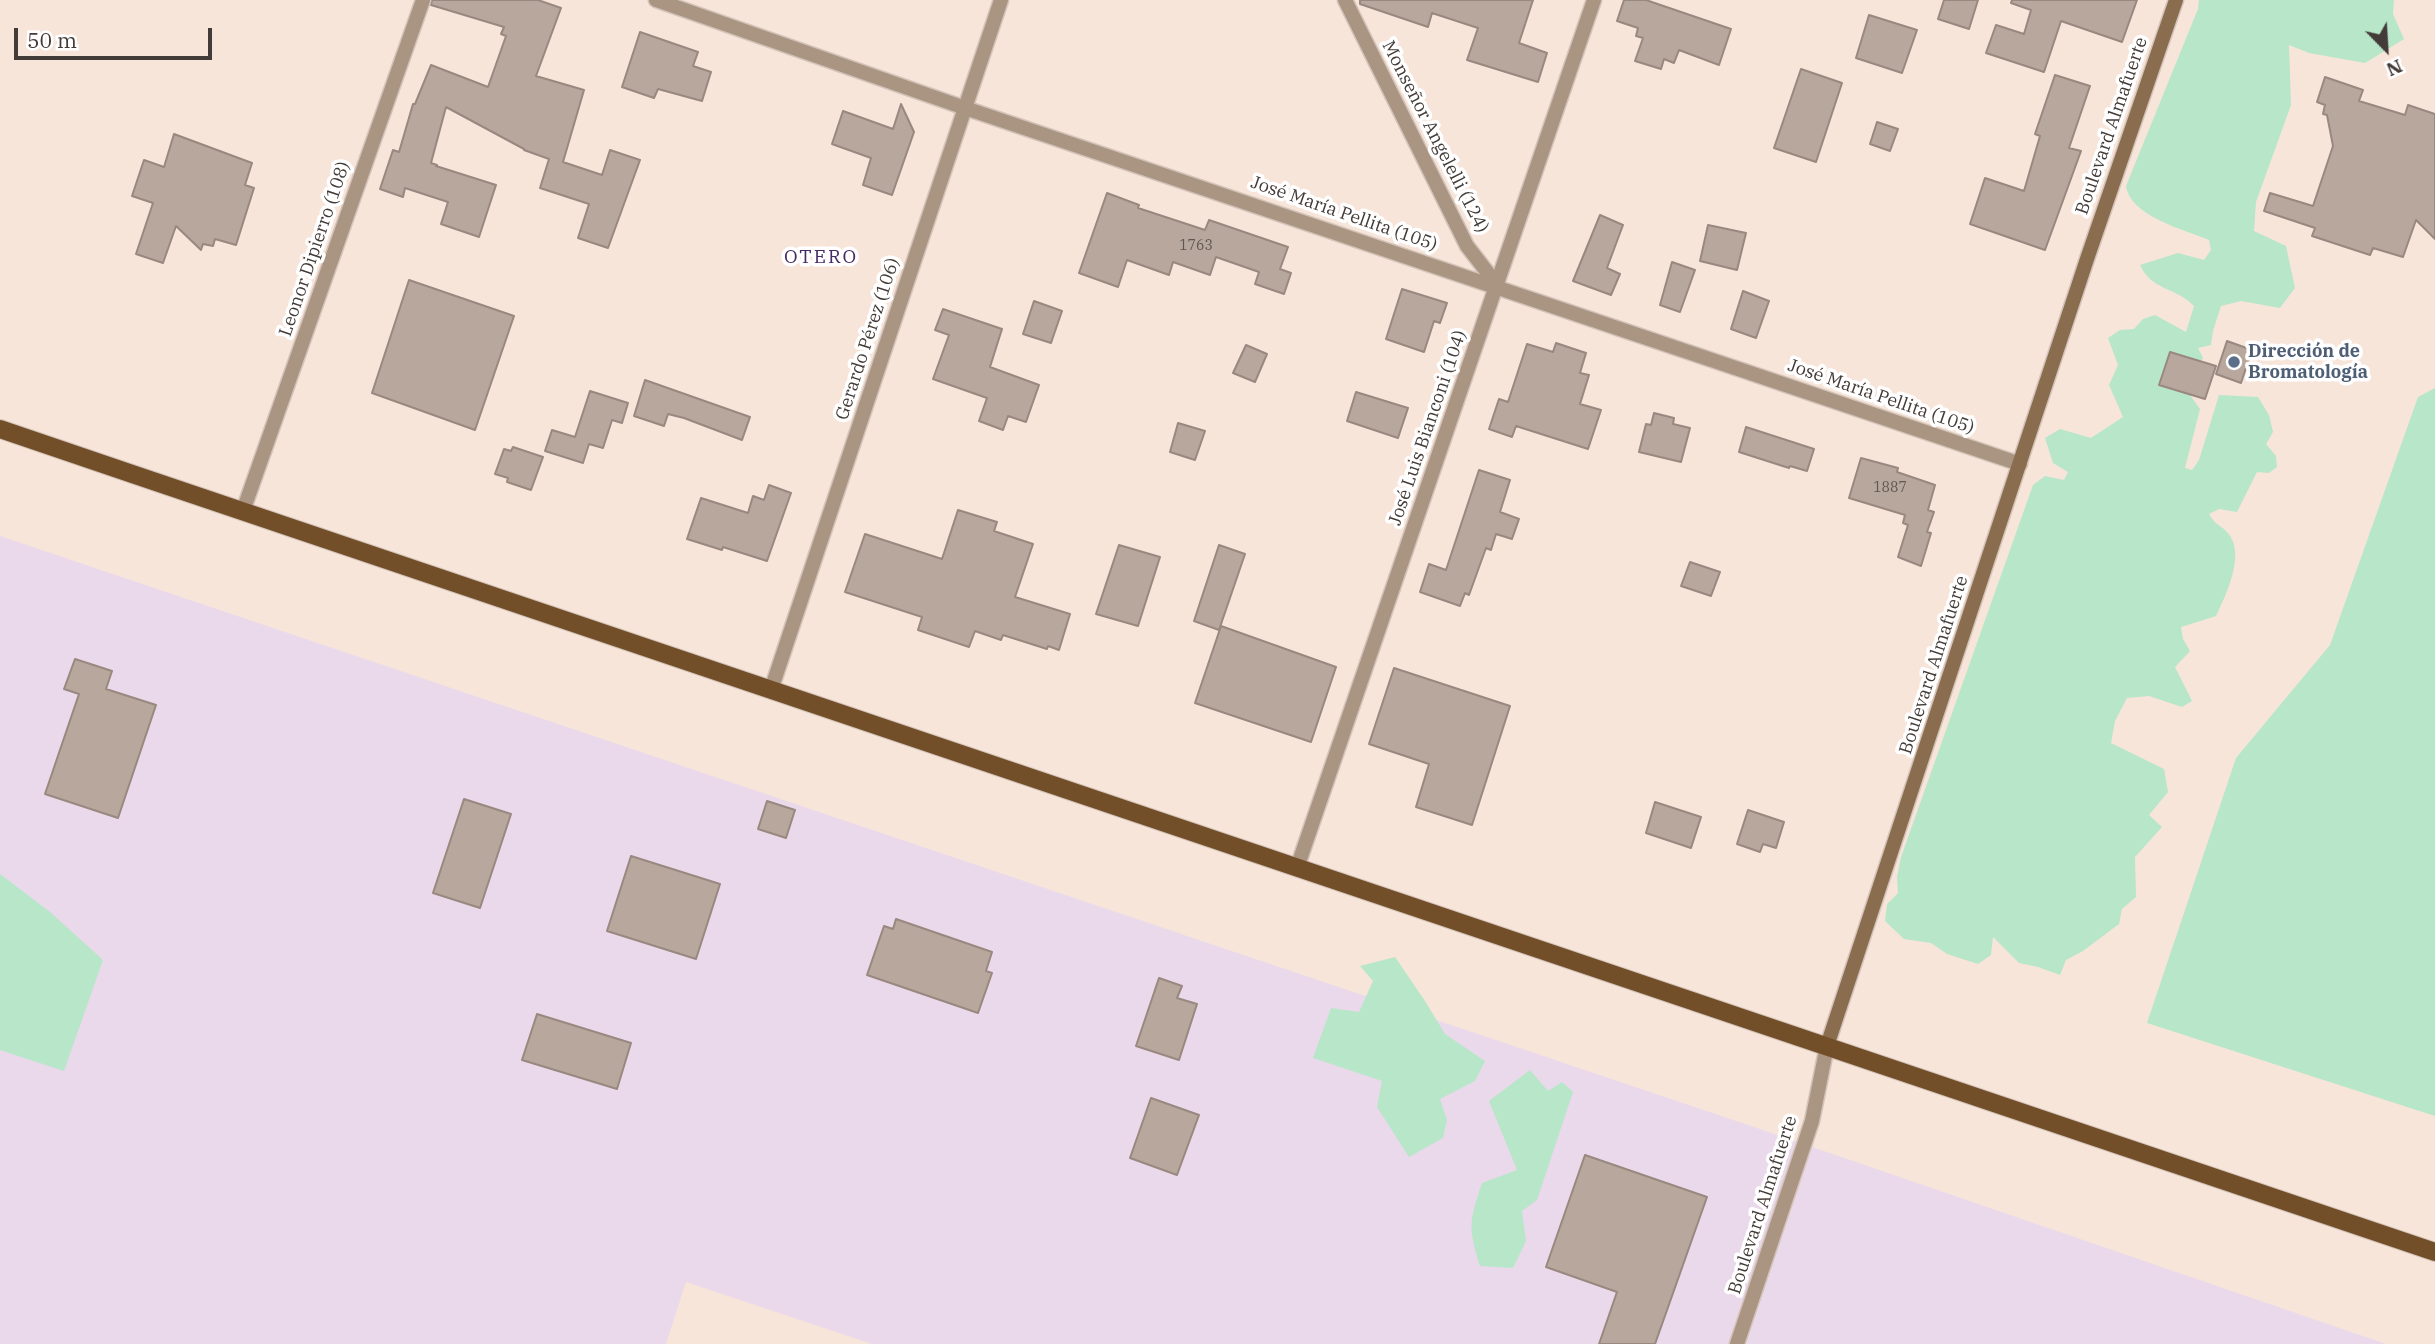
<!DOCTYPE html>
<meta charset="utf-8">
<style>
body{margin:0}
#map{position:relative;width:2435px;height:1344px;overflow:hidden;background:#f7e5da;font-family:"IBM Plex Serif",serif}
canvas{display:block}
.north{position:absolute;left:2351px;top:14px;width:70px;height:70px;-webkit-text-stroke:5px #fff;paint-order:stroke;rotate:156deg;font-size:19px;font-weight:700;line-height:28px;text-align:center;color:#423b37}
.north::after{content:'';display:block;margin:auto;width:24px;height:32px;background:#423b37;clip-path:polygon(50% 0,100% 100%,50% 72%,0 100%)}
.scale{position:absolute;left:14px;top:28px;width:198px;height:32px;box-sizing:border-box;border:4px solid #423b37;border-top:0;padding-left:9px;font-size:21px;line-height:24px;white-space:nowrap;color:#423b37;-webkit-text-stroke:5px #fff;paint-order:stroke}
</style>
<div id="map">
<canvas width="2435" height="1344"></canvas>
<div class="north">N</div>
<div class="scale">50 m</div>
</div>
<script>
const c = document.querySelector('canvas').getContext('2d');
c.lineJoin = 'round';
function fill(path, color) { c.fillStyle = color; c.fill(path, 'evenodd'); }
function trace(path, color, width, dash) { c.strokeStyle = color; c.lineWidth = width; c.lineCap = dash ? 'butt' : 'round'; c.setLineDash(dash || []); c.stroke(path); }
function write(font, color, halo, rows, align = 'center') {
  c.font = font + ' "IBM Plex Serif",serif'; c.lineWidth = 7; c.setLineDash([]); c.textBaseline = 'middle'; c.strokeStyle = halo; c.fillStyle = color; for (const [text, x, y, turn = 0] of rows) {
    c.save(); c.translate(x, y); c.rotate((+turn || 0) * Math.PI / 180); c.textAlign = isNaN(turn) ? turn : align; if (halo) c.strokeText(text, 0, 0); c.fillText(text, 0, 0); c.restore();
  }
}
fill(new Path2D(`
 M0,536L1757,1128L2386,1344H872L686,1282L666,1344H0Z`), '#ead9eb');
fill(new Path2D(`
 M2199,0H2394L2393,14L2404,39L2365,63L2309,53L2289,45L2291,105L2256,202L2254,231L2286,246L2295,288L2280,308L2241,301L2221,306L2213,331L2211,345L2198,348L2203,358L2192,375L2190,395L2200,409L2185,468L2192,470L2199,460L2219,395L2258,397L2269,415L2273,432L2266,444L2276,456L2277,467L2269,473L2257,472L2237,512L2219,509L2209,514C2216,526 2221,525 2228,533C2246,554 2226,595 2216,616L2181,627L2183,639L2190,651L2175,667L2192,701L2182,707L2149,696L2127,698L2115,721L2111,743L2164,769L2168,792L2149,815L2162,827L2135,857L2136,897L2122,909L2119,924L2083,951L2066,960L2060,975L2038,967L2019,963L1993,937L1991,955L1978,964L1947,954L1931,943L1904,939L1885,921L1887,904L1898,893L1897,877L1901,857L2033,485L2045,476L2064,480L2068,472L2053,463L2045,438L2060,429L2091,438L2123,417L2109,385L2118,365L2108,338L2120,330L2134,329L2143,319L2155,315L2186,332L2194,306C2176,287 2152,291 2140,265L2178,253L2204,260L2211,250L2209,240C2185,230 2130,216 2126,186L2198,9Z
 M2435,388V1116L2147,1023L2236,758L2330,645L2418,397Z
 M0,874L50,912L103,960L64,1071L0,1050Z
 M1395,957L1425,1001L1445,1034L1485,1061L1475,1081L1440,1099L1447,1120L1443,1138L1409,1157L1377,1107L1382,1081L1313,1058L1331,1008L1359,1012L1373,981L1360,966Z
 M1530,1070L1548,1091L1562,1082L1573,1092L1537,1200L1522,1211L1526,1241L1513,1268L1480,1266C1468,1228 1469,1221 1482,1183L1517,1170L1489,1101Z`), '#b7e6c9');
const building = new Path2D(`
 M432,0H538L561,8L536,76L584,90L563,162L602,175L610,150L640,160L608,248L578,238L589,204L540,188L549,159L524,150V149L446,107L431,163L437,165L436,166L496,185L479,237L441,224L448,202L405,188L403,197L380,189L393,150L399,152L413,104H415L431,65L488,87L506,36L501,34L504,27L431,5Z
 M1360,0H1533L1519,43L1547,53L1538,82L1467,60L1478,28L1432,13L1428,27L1360,4Z
 M1624,0H1646L1731,29L1719,65L1679,50L1674,63L1664,59L1661,69L1635,61L1643,38L1636,36L1638,28L1617,21Z
 M1944,0H1978L1969,29L1938,19Z
 M2012,0H2137L2122,42L2061,21L2044,72L1986,53L1996,25L2024,34L2031,10L2011,3Z
 M1869,15L1917,30L1902,73L1856,58Z
 M640,32L698,52L693,66L711,72L702,101L658,89L654,98L622,87Z
 M1801,69L1842,83L1816,162L1774,148Z
 M2055,75L2090,86L2069,148L2081,151L2045,250L1970,224L1985,178L2024,191L2040,136L2035,134Z
 M2325,77L2363,90L2359,101L2405,115L2408,105L2435,114V239L2416,220L2403,257L2373,248L2370,255L2312,236L2315,228L2264,211L2270,193L2313,206L2333,146L2327,115L2323,114L2325,105L2317,102Z
 M901,104L914,132L892,195L863,185L871,158L832,144L843,111L893,129Z
 M1877,122L1898,129L1890,151L1870,144Z
 M174,134L252,163L245,185L254,188L236,245L215,239L213,246L203,244L201,250L176,226L163,263L136,254L153,203L132,196L144,160L164,167Z
 M1107,193L1139,205L1138,208L1205,230L1209,220L1288,247L1280,269L1291,273L1284,294L1255,284L1259,272L1216,257L1210,275L1173,262L1169,275L1127,260L1118,287L1079,273Z
 M1600,215L1623,225L1607,268L1620,274L1611,295L1573,281Z
 M1708,225L1746,233L1737,270L1700,261Z
 M1672,262L1695,270L1680,312L1660,305Z
 M409,280L514,316L475,430L372,393Z
 M1402,289L1447,303L1440,323L1434,321L1424,352L1386,339Z
 M1743,291L1769,301L1756,338L1731,329Z
 M1034,301L1062,311L1051,343L1023,334Z
 M943,309L1002,329L990,367L1039,385L1026,422L1008,416L1003,430L979,421L987,398L933,379L949,335L935,330Z
 M2227,341L2252,350L2241,383L2216,374Z
 M1556,343L1586,353L1580,373L1589,375L1580,404L1601,410L1588,449L1516,426L1512,437L1489,429L1499,399L1508,402L1527,344L1553,352Z
 M1246,345L1267,354L1255,382L1233,373Z
 M2170,352L2216,366L2205,399L2159,385Z
 M645,380L750,417L742,440L684,418L668,414L664,426L634,416Z
 M590,391L628,403L622,423L612,420L603,448L589,444L583,463L545,451L552,430L575,437Z
 M1356,392L1408,408L1398,438L1347,421Z
 M1654,413L1674,418L1673,424L1690,428L1681,462L1639,452L1646,424L1651,425Z
 M1178,423L1205,431L1195,460L1170,452Z
 M1746,427L1814,449L1807,471L1790,466L1789,468L1739,452Z
 M513,447L543,457L531,490L507,482L508,478L495,474L504,449L511,451Z
 M1861,458L1898,468L1897,472L1935,485L1928,510L1934,512L1927,532L1931,533L1921,566L1898,557L1908,525L1903,523L1905,515L1849,498Z
 M1479,470L1510,480L1500,512L1519,519L1512,539L1496,534L1491,550L1486,548L1469,595L1465,593L1460,606L1420,592L1429,564L1446,570Z
 M769,485L791,493L767,561L723,547L722,550L687,539L701,498L748,513L753,496L764,500Z
 M958,510L997,522L994,531L1033,544L1015,597L1070,614L1059,650L1048,646L1047,649L1003,635L1001,640L975,631L969,647L918,630L922,617L845,592L865,534L942,559Z
 M1119,545L1160,557L1138,626L1096,614Z
 M1219,545L1245,554L1219,630L1194,621Z
 M1690,562L1720,572L1711,596L1681,586Z
 M1221,626L1336,667L1311,742L1195,703Z
 M75,659L112,671L106,689L156,705L118,818L45,794L79,694L64,689Z
 M1394,668L1510,706L1472,825L1416,807L1429,764L1369,744Z
 M464,799L511,814L480,908L433,893Z
 M767,801L795,810L786,838L758,829Z
 M1655,802L1701,817L1691,848L1646,833Z
 M1748,810L1784,822L1776,848L1763,844L1760,852L1737,844Z
 M631,856L720,884L696,959L607,931Z
 M896,919L992,952L986,971L992,973L978,1013L867,975L884,926L893,929Z
 M1159,978L1182,986L1177,998L1197,1004L1179,1060L1136,1046Z
 M537,1014L631,1043L617,1089L522,1060Z
 M1151,1098L1199,1115L1177,1175L1130,1158Z
 M1585,1155L1707,1197L1655,1344H1599L1617,1292L1546,1267Z`);
fill(building, '#b8a79d');
trace(building, '#99887f', 2);
const minor = new Path2D(`
 M656,0L965,108L2020,464
 M1345,0L1467,246L1498,286
 M243,511L423,0
 M771,690L1001,0
 M1297,868L1594,0
 M1737,1344L1812,1121L1827,1046`);
const secondary = new Path2D(`
 M1827,1046L2087,259L2176,0`);
const primary = new Path2D(`
 M0,429C811,705 1623,978 2435,1252`);
trace(minor, '#d3c3b9', 17);
trace(secondary, '#d3c3b9', 17);
trace(primary, '#d3c3b9', 20);
trace(minor, '#a99581', 14);
trace(secondary, '#8a6c4e', 14);
trace(primary, '#724f29', 18);
for (const [x, y, r, color] of [
 [2234,362,7,"#5c6f8a"]
]) { const dot = new Path2D(); dot.arc(x, y, r, 0, 2 * Math.PI); c.fillStyle = color; c.fill(dot); trace(dot, '#fff', 2.5); }
write('14px', '#605650', null, [
 ["1763",1196,246],
 ["1887",1890,488]
]);
write('18px', '#423b37', '#fff', [
 ["Boulevard Almafuerte",2112,126,-71],
 ["Monseñor Angelelli (124)",1435,137,63],
 ["José María Pellita (105)",1344,214,19],
 ["Leonor Dipierro (108)",315,249,-71],
 ["Gerardo Pérez (106)",868,339,-72],
 ["José María Pellita (105)",1881,397,19],
 ["José Luis Bianconi (104)",1428,428,-71],
 ["Boulevard Almafuerte",1934,665,-72],
 ["Boulevard Almafuerte",1763,1205,-72]
]);
write('bold 18px', '#4e5e75', '#fff', [
 ["Dirección de",2248,352],
 ["Bromatología",2248,373]
], 'left');
c.letterSpacing = '2px';
write('19px', '#462a64', '#fff', [
 ["OTERO",821,258]
]);
c.letterSpacing = '0px';
</script>
